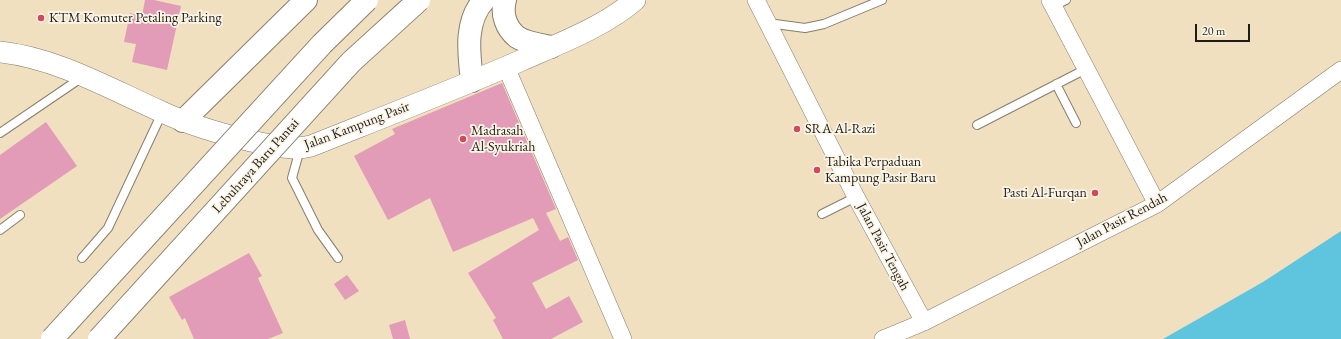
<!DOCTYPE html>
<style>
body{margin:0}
#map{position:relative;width:1341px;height:339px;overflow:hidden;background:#f0e0c0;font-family:"EB Garamond",serif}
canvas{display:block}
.scale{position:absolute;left:1195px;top:24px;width:55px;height:18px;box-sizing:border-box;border:2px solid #1c1c1c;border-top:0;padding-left:5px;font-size:12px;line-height:14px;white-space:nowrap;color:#1c1c1c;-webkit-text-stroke:3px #fcf5e5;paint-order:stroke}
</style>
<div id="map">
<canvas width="1341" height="339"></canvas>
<div class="scale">20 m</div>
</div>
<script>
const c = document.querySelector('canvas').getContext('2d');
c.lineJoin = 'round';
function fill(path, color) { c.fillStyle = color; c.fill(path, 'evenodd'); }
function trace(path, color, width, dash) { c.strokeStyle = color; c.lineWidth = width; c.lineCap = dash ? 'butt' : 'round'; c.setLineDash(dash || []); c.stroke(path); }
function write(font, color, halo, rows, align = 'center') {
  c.font = font + ' "EB Garamond",serif'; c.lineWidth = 3.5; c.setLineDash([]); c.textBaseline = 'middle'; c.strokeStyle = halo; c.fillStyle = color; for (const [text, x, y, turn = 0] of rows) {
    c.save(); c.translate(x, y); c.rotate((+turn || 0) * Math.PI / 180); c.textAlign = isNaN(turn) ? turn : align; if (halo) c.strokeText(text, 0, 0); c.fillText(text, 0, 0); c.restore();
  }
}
fill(new Path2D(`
 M1341,231V339H1163L1263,282Z`), '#5fc4dd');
fill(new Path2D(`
 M145,0H154L181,6L167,70L132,62L136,44L124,42L130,13L142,16Z
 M502,83L556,209L546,213L560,241L568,237L578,260L532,283L546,309L569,296L583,322L551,339H503L493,320L496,318L468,273L539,230L533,218L453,252L430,198L388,220L354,156L395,134L392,129Z
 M46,122L77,166L0,219V155Z
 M249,253L262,276L258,278L283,333L268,339H194L185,318L182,320L169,297Z
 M347,275L359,291L345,300L334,284Z
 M405,320L410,339H393L389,325Z`), '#e29cb7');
const service = new Path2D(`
 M1054,6L1066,0
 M768,23L805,28L824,24L882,0
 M1056,84L1076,123
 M977,125L1086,69
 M0,133L81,78
 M300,149L292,178L318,230L338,258
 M822,214L856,197
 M0,230L20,215
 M82,258L108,228L162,113`);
const minor = new Path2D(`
 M756,0L856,197L924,322
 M1050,0L1157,204
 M506,67L623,339
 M883,339L924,322L1157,204L1341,70`);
const tertiary = new Path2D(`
 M0,52C57,58 110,89 162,112C190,125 221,134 251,141C271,145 291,151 311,146C381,118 451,91 520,61C558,44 604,27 635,0`);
const motorway = new Path2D(`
 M505,0C501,14 506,28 517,37C526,43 541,45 551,47
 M472,81C469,54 464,22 484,0
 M183,121L306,0`);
trace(service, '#867e6e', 10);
trace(minor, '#867e6e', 18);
trace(tertiary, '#867e6e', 22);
trace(motorway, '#867e6e', 24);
trace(service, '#fff', 8);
trace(minor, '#fff', 17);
trace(tertiary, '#fff', 21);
trace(motorway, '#fff', 22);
const motorwayBridge = new Path2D(`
 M52,339L322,44L367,0
 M99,339L351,62L419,0`);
trace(motorwayBridge, '#867e6e', 24, []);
trace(motorwayBridge, '#fff', 22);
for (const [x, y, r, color] of [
 [41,18,4,"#d1495b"],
 [797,129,4,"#d1495b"],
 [463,139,4,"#d1495b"],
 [817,170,4,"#d1495b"],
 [1095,193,4,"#d1495b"]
]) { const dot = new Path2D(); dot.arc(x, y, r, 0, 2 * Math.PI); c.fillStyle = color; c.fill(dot); trace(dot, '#fcf5e5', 1.5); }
write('14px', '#1c1c1c', '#fcf5e5', [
 ["KTM Komuter Petaling Parking",49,18],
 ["SRA Al-Razi",805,129],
 ["Madrasah",471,131],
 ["Al-Syukriah",471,147],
 ["Tabika Perpaduan",825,162],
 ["Kampung Pasir Baru",825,178],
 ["Pasti Al-Furqan",1087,193,"right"]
], 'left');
write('14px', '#1c1c1c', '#fcf5e5', [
 ["Jalan Kampung Pasir",357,126,-21],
 ["Lebuhraya Baru Pantai",256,166,-48],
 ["Jalan Pasir Rendah",1122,220,-28],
 ["Jalan Pasir Tengah",883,247,62]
]);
</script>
